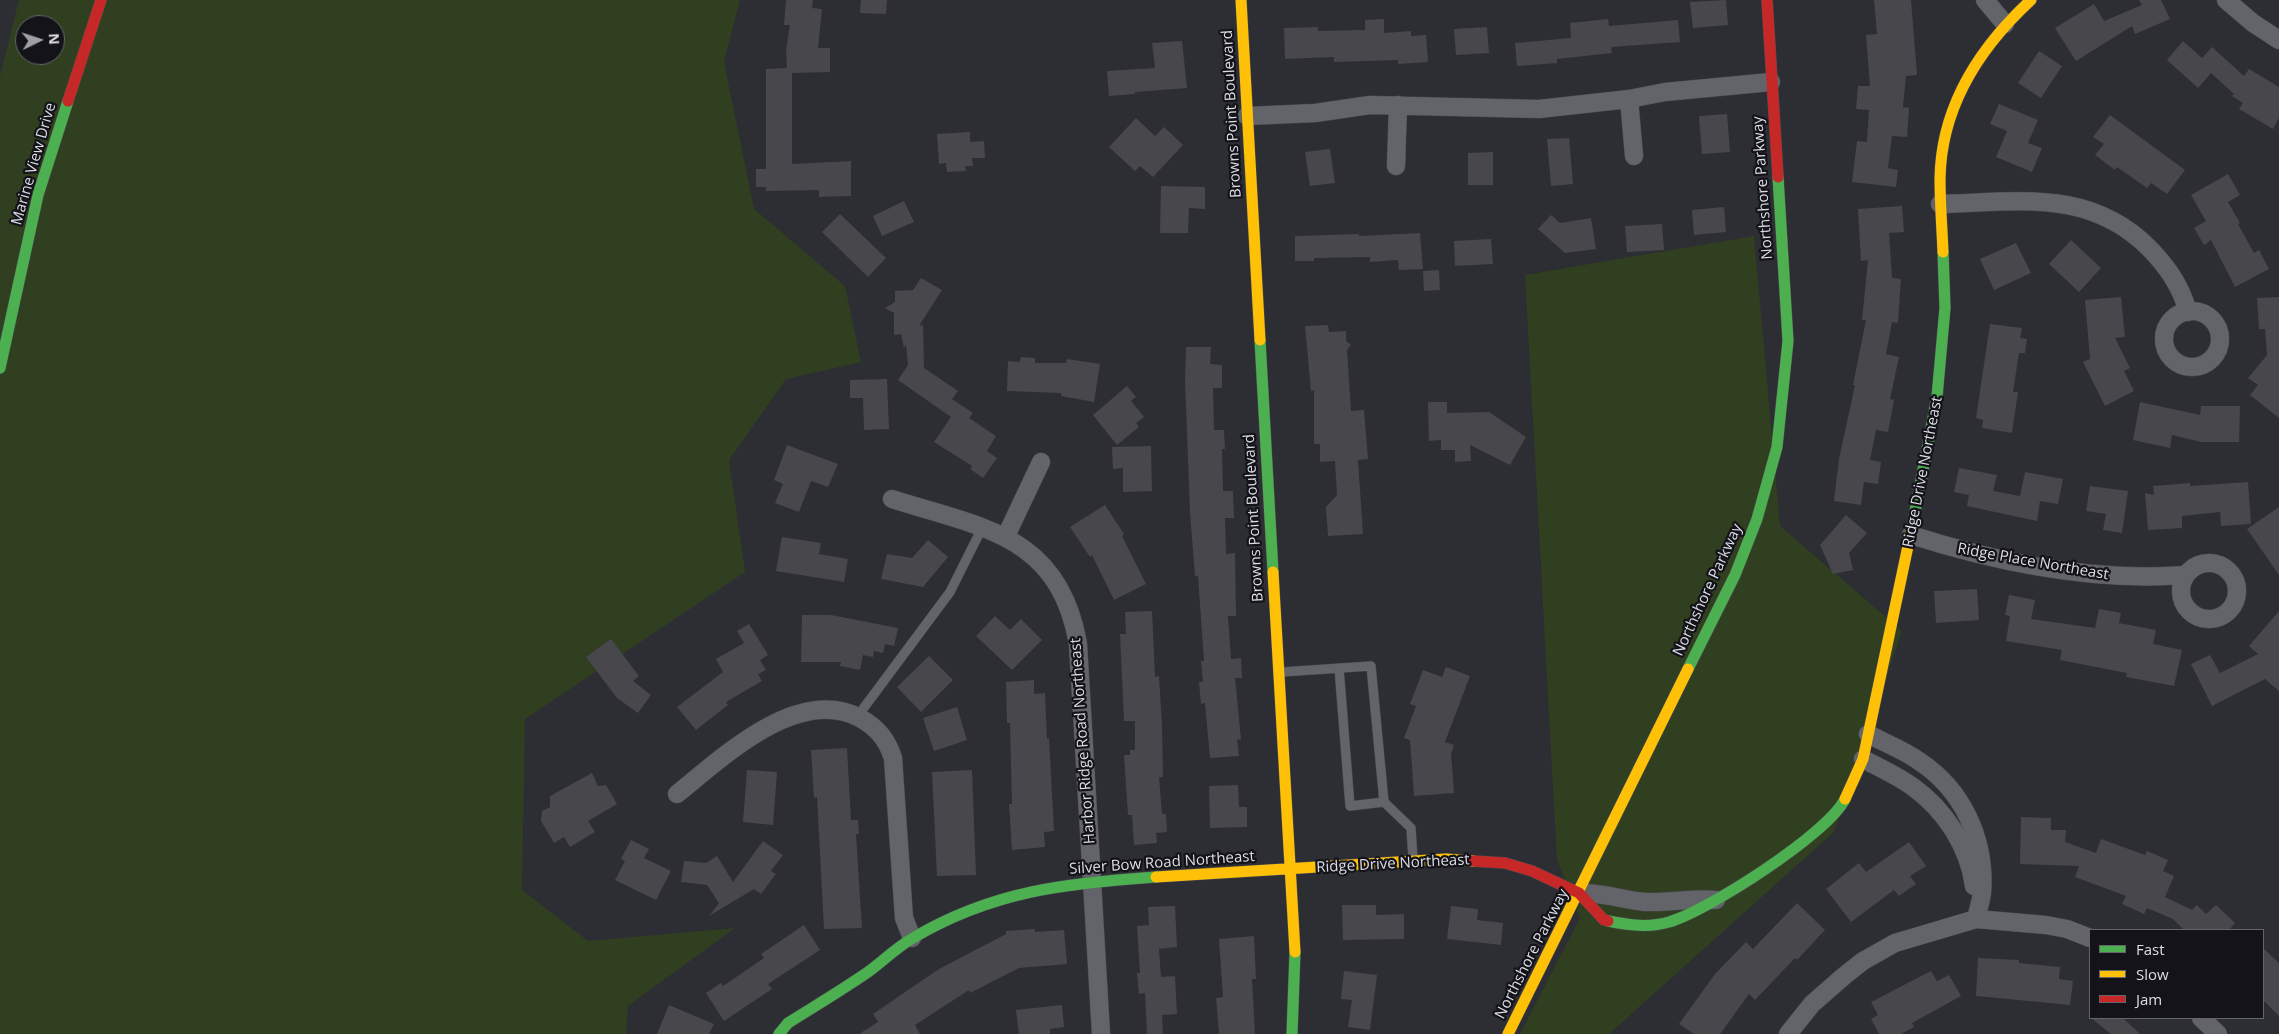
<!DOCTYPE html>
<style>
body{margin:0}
#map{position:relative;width:2279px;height:1034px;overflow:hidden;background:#2d2d34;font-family:"Open Sans",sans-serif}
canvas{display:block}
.legend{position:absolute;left:2089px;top:929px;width:175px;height:90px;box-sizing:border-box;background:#131319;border:1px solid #64646b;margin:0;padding:6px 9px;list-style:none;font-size:15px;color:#dddde6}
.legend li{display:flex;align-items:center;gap:10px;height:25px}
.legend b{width:25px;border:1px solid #64646b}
.north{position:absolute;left:15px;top:15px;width:50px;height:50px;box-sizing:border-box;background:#131319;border:1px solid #64646b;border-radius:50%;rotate:86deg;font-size:14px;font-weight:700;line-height:20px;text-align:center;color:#dddde6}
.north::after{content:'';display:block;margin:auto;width:18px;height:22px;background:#9f9fa8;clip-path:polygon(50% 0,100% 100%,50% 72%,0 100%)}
</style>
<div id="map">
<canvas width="2279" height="1034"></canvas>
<ul class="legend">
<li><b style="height:6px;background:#4caf50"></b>Fast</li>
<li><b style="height:6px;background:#ffc107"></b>Slow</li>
<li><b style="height:6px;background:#c62828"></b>Jam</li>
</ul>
<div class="north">N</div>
</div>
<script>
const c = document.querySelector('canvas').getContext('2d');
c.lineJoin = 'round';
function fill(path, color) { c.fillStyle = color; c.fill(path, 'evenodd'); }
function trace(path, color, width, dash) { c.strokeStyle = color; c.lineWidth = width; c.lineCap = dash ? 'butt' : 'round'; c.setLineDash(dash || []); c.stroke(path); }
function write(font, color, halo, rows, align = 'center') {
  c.font = font + ' "Open Sans",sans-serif'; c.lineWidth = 4.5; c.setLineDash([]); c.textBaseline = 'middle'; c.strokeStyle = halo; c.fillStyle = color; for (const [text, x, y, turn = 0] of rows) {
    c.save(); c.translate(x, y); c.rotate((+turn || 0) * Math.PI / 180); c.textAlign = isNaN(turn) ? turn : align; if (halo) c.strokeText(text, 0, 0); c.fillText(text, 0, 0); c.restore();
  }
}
fill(new Path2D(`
 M19,0H740L724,62L754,209L845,286L861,362L786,379L729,460L745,572L525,719L522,890L588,941L735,928L628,1006L626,1034H0V76ZM25,25H55V55H25Z
 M1754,236L1780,526L1902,631L1834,832L1609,1034H1520L1580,918L1557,860L1525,275Z`), '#303f20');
fill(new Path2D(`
 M786,0H813L812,8L822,9L818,48H830V72L792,73V164L851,161V196L819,197V190L766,191V187H756V169H766V69L787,68L786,50L790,25H784Z
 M861,0H887L886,14L860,13Z
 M1726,0L1728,25L1693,28L1690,2Z
 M1874,0H1911L1917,75L1906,76L1903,107L1909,108L1907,137L1892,136L1888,168L1898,170L1896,187L1852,182L1857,141L1867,142L1869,110L1856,109L1858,86H1870L1866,35L1877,34Z
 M2139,0H2161L2170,19L2135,34L2132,26L2076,61L2055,28L2094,4L2104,21L2142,5Z
 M1384,19V33L1411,31V36L1426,35L1428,62L1398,64V60L1334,62V57L1285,59L1284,28L1318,27V31L1365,30V20Z
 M1608,19L1609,26L1678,20L1680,42L1611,47L1612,53L1557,59V63L1517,66L1515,43L1571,38L1570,23Z
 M1487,27L1489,53L1456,55L1454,29Z
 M1182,41L1187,88L1135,92V94L1109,96L1107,71L1155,68L1152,43Z
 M2183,41L2202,58L2212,47L2244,76L2249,69L2279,87V118L2273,129L2239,109L2243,103L2232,96L2234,94L2211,73L2198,88L2167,60Z
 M2039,51L2062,66L2041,98L2018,83Z
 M1999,104L2038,120L2028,143L2042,148L2032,172L1996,157L2007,131L1990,124Z
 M1727,114L1730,152L1702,154L1699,116Z
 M2110,115L2185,170L2167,194L2151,183L2147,188L2117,167L2115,170L2095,155L2104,144L2093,137Z
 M1136,118L1155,136L1164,127L1183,145L1153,177L1140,166L1135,171L1109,147Z
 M970,132V142L984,141L985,158H972L973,166H965L966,171L947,172L946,163L939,164L937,134Z
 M1569,138L1573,184L1551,186L1547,139Z
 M1330,149L1335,183L1310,186L1305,152Z
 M1493,152V185H1468V153Z
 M2228,174L2240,195L2228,202L2240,223L2238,224L2254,253L2259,250L2269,269L2235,287L2211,240L2204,245L2194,228L2206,221L2191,195Z
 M1161,186L1205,187V209L1189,208L1188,233H1160Z
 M904,201L914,222L882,236L873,216Z
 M1902,206L1904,232L1889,233L1892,278L1901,279L1898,323L1892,322L1886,354L1899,357L1890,399L1894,400L1888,432L1876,430L1870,460L1881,462L1878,484L1864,482L1861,505L1834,501L1839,459L1855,385H1853L1866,320H1862L1868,260L1861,261L1858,209Z
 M1724,207L1726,232L1694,235L1692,210Z
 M840,214L886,258L868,277L822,232Z
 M1551,215L1560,223L1591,218L1596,249L1565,253L1538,229Z
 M1662,224L1664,250L1627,252L1625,226Z
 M1420,233L1423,269L1399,270L1398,260L1370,262V257L1314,258V261H1295V236L1359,234V236Z
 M1491,239L1493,264L1455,266L1454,241Z
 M2071,240L2101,268L2079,292L2049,264Z
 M2016,243L2031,273L1994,290L1980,259Z
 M1439,270L1440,290L1424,291L1423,271Z
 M921,278L942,290L919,326L923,325L924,368L958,391L952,399L973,413L969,418L996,436L987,451L997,458L983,478L970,469L972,466L934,442L951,417L898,380L908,365L906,344L904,348L901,334L894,335V313L885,308L895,302V291L913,290Z
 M2121,297L2125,337L2115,338L2130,368L2124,371L2134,391L2105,406L2083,362L2090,359L2085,300Z
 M2279,297V418L2250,395L2258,385L2248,378L2267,355L2265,329H2259L2257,298Z
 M1990,324L2022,328L2020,338L2027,339L2025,353H2019L2013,392H2018L2012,433L1982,428L1983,420L1976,418Z
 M1328,325L1329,332L1346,331V341L1351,345L1347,350L1351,411L1364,410L1368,459L1358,460L1363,534L1328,536L1326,507L1337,495L1335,461L1320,462V444H1314V390L1311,391L1305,326Z
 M1186,347H1211L1210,364L1222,365V388H1213L1214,430H1224L1225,449H1222L1223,491H1233L1234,518H1225L1226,554L1235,553L1236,616H1228L1231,659L1241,658L1242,678H1235L1241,739L1237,740L1239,756L1210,758L1205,703L1201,704L1199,682H1203L1201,661H1204L1198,576H1195L1190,513L1185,381Z
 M1021,357L1035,358V363H1066L1067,359L1100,364L1094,402L1061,396V393L1007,391L1008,361L1020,362Z
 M887,379L889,429L864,430L863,398H850V380Z
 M1127,386L1136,397L1131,401L1144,417L1136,423L1139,427L1117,445L1093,415Z
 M1428,402H1447V413L1489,412L1526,437L1510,465L1470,445L1471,461L1455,462V450H1441V440L1429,441Z
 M2140,402L2200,415L2201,406H2240L2239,442H2201L2172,435L2170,448L2133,440Z
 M787,445L838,464L828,487L811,481L799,512L775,503L783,484L774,480Z
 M1151,446L1152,491L1123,492V468L1113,469L1112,447Z
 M1959,468L1997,475L1993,491L2020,496L2025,472L2063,479L2058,504L2040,501L2037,521L1967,506L1969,495L1954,492Z
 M2248,482L2251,524L2221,526L2220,512L2182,516V528L2148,530L2145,493L2154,495L2153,486L2190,483V486Z
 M2090,486L2128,491L2122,533L2103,530L2106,514L2086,511Z
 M1105,505L1124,534L1122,536L1146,584L1114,600L1092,555L1090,557L1070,527Z
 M2279,507V575L2247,529Z
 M1846,515L1867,533L1849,553L1853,570L1833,574L1820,545Z
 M782,537L821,543L819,554L848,559L844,582L776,571Z
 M928,540L948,557L923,587L881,579L887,554L912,558Z
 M1977,589L1979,620L1936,623L1934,591Z
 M2009,595L2035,600L2031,619L2095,628L2099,609L2121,613L2119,623L2156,630L2153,644L2182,650L2174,686L2126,677L2127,673L2060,660L2062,650L2006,641L2010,616L2005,615Z
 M1152,611L1155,677L1159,676L1162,725L1163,777H1159L1162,814H1166L1167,832L1156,833L1157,843L1134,845L1132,815H1128L1124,755H1130V750H1135V721H1124L1120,634H1126L1125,612Z
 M2279,611V691L2265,679L2212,706L2191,664L2210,655L2220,673L2258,654L2249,646Z
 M802,615H831L898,628L894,646L885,644L883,653L874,651L873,657L863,655L860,670L840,666L841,662H801Z
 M995,616L1010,630L1021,619L1042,640L1012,670L976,636Z
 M749,624L768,655L760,660L766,670L758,674L762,681L726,702L728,705L696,730L677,707L723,672L716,659L744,643L737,631Z
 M611,639L639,676L633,681L651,695L638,713L617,698L586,657Z
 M929,656L953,680L921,712L897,687Z
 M1446,667L1470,676L1445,742L1454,745L1451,754L1454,793L1414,796L1410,740L1404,738L1416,706L1410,704L1423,670L1442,677Z
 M1034,680V694L1045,693L1047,739L1049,738L1054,831L1044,832L1045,847L1012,850L1009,804H1012L1010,723H1007L1006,682Z
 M957,707L967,740L934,751L923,718Z
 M847,748L851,820H858L859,834H856L862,928L824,929L817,797L814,798L811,750Z
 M747,770L777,772L773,825L743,822Z
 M972,770L976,875L937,876L932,772Z
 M592,773L598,786L606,785L617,804L588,821L595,832L570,847L564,837L554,843L541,821L542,811L550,807V796Z
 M1238,785L1239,807H1247V827L1210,828L1209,786Z
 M2021,817L2051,818V830H2066L2065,842L2096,853L2101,839L2145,855L2147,851L2168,860L2163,871L2174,876L2165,897L2192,910L2197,905L2206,914L2216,905L2235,923L2229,930H2184L2173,919L2147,908L2144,914L2122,904L2126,896L2075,877L2079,866L2020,864Z
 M631,840L649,849L644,858L671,871L656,900L615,880L625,861L621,859Z
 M763,841L783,855L771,871L776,874L761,894L754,889L709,916L719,903L707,885L681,882L684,861L706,863L717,856L733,882Z
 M1909,842L1926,866L1910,876L1916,884L1899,896L1894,890L1851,922L1826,889L1859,863L1866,872Z
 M1797,903L1825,930L1797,960L1795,958L1755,1000L1749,994L1720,1034H1694L1679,1024L1715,974L1746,942L1753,949Z
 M1342,905H1376V915L1404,914V939L1343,940Z
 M1175,906L1177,947L1159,949L1161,977L1175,976L1177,1014L1162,1015L1163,1034H1147L1145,993L1139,994L1137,973H1140L1137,926L1149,925L1148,907Z
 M1451,906L1478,909L1477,920L1503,923L1501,945L1447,939Z
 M804,925L820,950L768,984L772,989L724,1021L706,993L721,983L723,986L764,958L761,954Z
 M1035,929V932L1064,930L1067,964L1019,968L970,993L969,990L915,1025L920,1034H859L878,1022L873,1014L939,969L1006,934V931Z
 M1254,936L1256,979H1252L1255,1034H1219L1216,998L1223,997L1219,939Z
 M2263,948L2279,963V1016L2263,1000Z
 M1978,958L2019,960V963L2060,967L2059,979L2073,981L2070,1005L1976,996Z
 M1344,971L1377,975L1370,1030L1348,1027L1352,1000L1341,999Z
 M1931,971L1937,981L1949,975L1961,996L1912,1023L1914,1027L1901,1034H1879L1871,1019L1878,1015L1871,1002Z
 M669,1005L714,1024L709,1034H657Z
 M1062,1005L1064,1027L1050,1029V1034H1019L1016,1010Z
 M2091,1018H2123L2140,1034H2111Z`), '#47474c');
const lane = new Path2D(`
 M1339,668L1350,806L1384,802
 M1282,672L1371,666L1384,802L1411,828L1413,859
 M857,717L950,592L982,528`);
const street = new Path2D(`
 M1985,0L2005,24
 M2226,0L2253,23L2279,40
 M1629,99L1634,156
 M1247,116L1315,113L1370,105L1539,109L1629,99L1665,92L1771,82
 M1396,166L1398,105
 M1940,204C2019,202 2091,188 2151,250C2169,269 2181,287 2188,312
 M2164 339a28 28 0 1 1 56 0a28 28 0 1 1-56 0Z
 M892,499C982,528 1059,534 1078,644L1101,1034
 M1911,535C1999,563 2094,582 2185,575
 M1006,536L1041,462
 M2181 591a28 28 0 1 1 56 0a28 28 0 1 1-56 0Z
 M1868,734C1885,743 1904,750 1919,761C1963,790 1986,840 1982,893C1981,901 1978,910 1976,919
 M1863,759C1880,768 1898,776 1913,787C1945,810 1969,847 1974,886
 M677,794C723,757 798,685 860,718C878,728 887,740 893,758L904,918L912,938
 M1579,893C1602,892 1623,900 1645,902C1669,903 1692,898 1716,900
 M2201,1018L2218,1034
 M1788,1034L1812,1004L1844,976L1863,961L1895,943L1976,919L2046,925L2067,929L2090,938`);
const fast = new Path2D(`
 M1260,340L1273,572
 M0,368L38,195L68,101
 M1912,527L1937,397L1945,308L1943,252
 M1688,669L1735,575L1757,519L1777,447L1788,341L1778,177
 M1608,921C1628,925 1649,928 1669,922C1707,911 1828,834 1845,799
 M779,1034L788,1023C815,1006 842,990 868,972C883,961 897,947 913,938C992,891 1067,883 1156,877
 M1292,1034L1295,952`);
const slow = new Path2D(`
 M1241,0L1260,340
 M1943,252C1942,228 1940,203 1940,179C1941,106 1979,48 2031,0
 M1273,572L1295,952
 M1845,799L1863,759L1912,527
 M1156,877L1446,859L1473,861
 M1508,1034L1688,669`);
const jam = new Path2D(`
 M1767,0L1778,177
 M68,101L101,0
 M1473,861L1505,863L1532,871L1579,893L1604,920L1608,921`);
trace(lane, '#4a4a50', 10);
trace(street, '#4a4a50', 19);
trace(fast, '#4a4a50', 12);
trace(slow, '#4a4a50', 12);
trace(jam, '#4a4a50', 12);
trace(lane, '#63636a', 9);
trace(street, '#63636a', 18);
trace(fast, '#4caf50', 11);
trace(slow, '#ffc107', 11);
trace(jam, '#c62828', 11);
write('15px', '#dddde6', '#131319', [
 ["Browns Point Boulevard",1232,114,-93],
 ["Marine View Drive",34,164,-74],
 ["Northshore Parkway",1763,188,-94],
 ["Ridge Drive Northeast",1923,472,-79],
 ["Browns Point Boulevard",1254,518,-93],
 ["Ridge Place Northeast",2033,562,10],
 ["Northshore Parkway",1708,590,-65],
 ["Harbor Ridge Road Northeast",1083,741,-94],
 ["Silver Bow Road Northeast",1162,863,-4],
 ["Ridge Drive Northeast",1393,864,-3],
 ["Northshore Parkway",1532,954,-63]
]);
</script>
